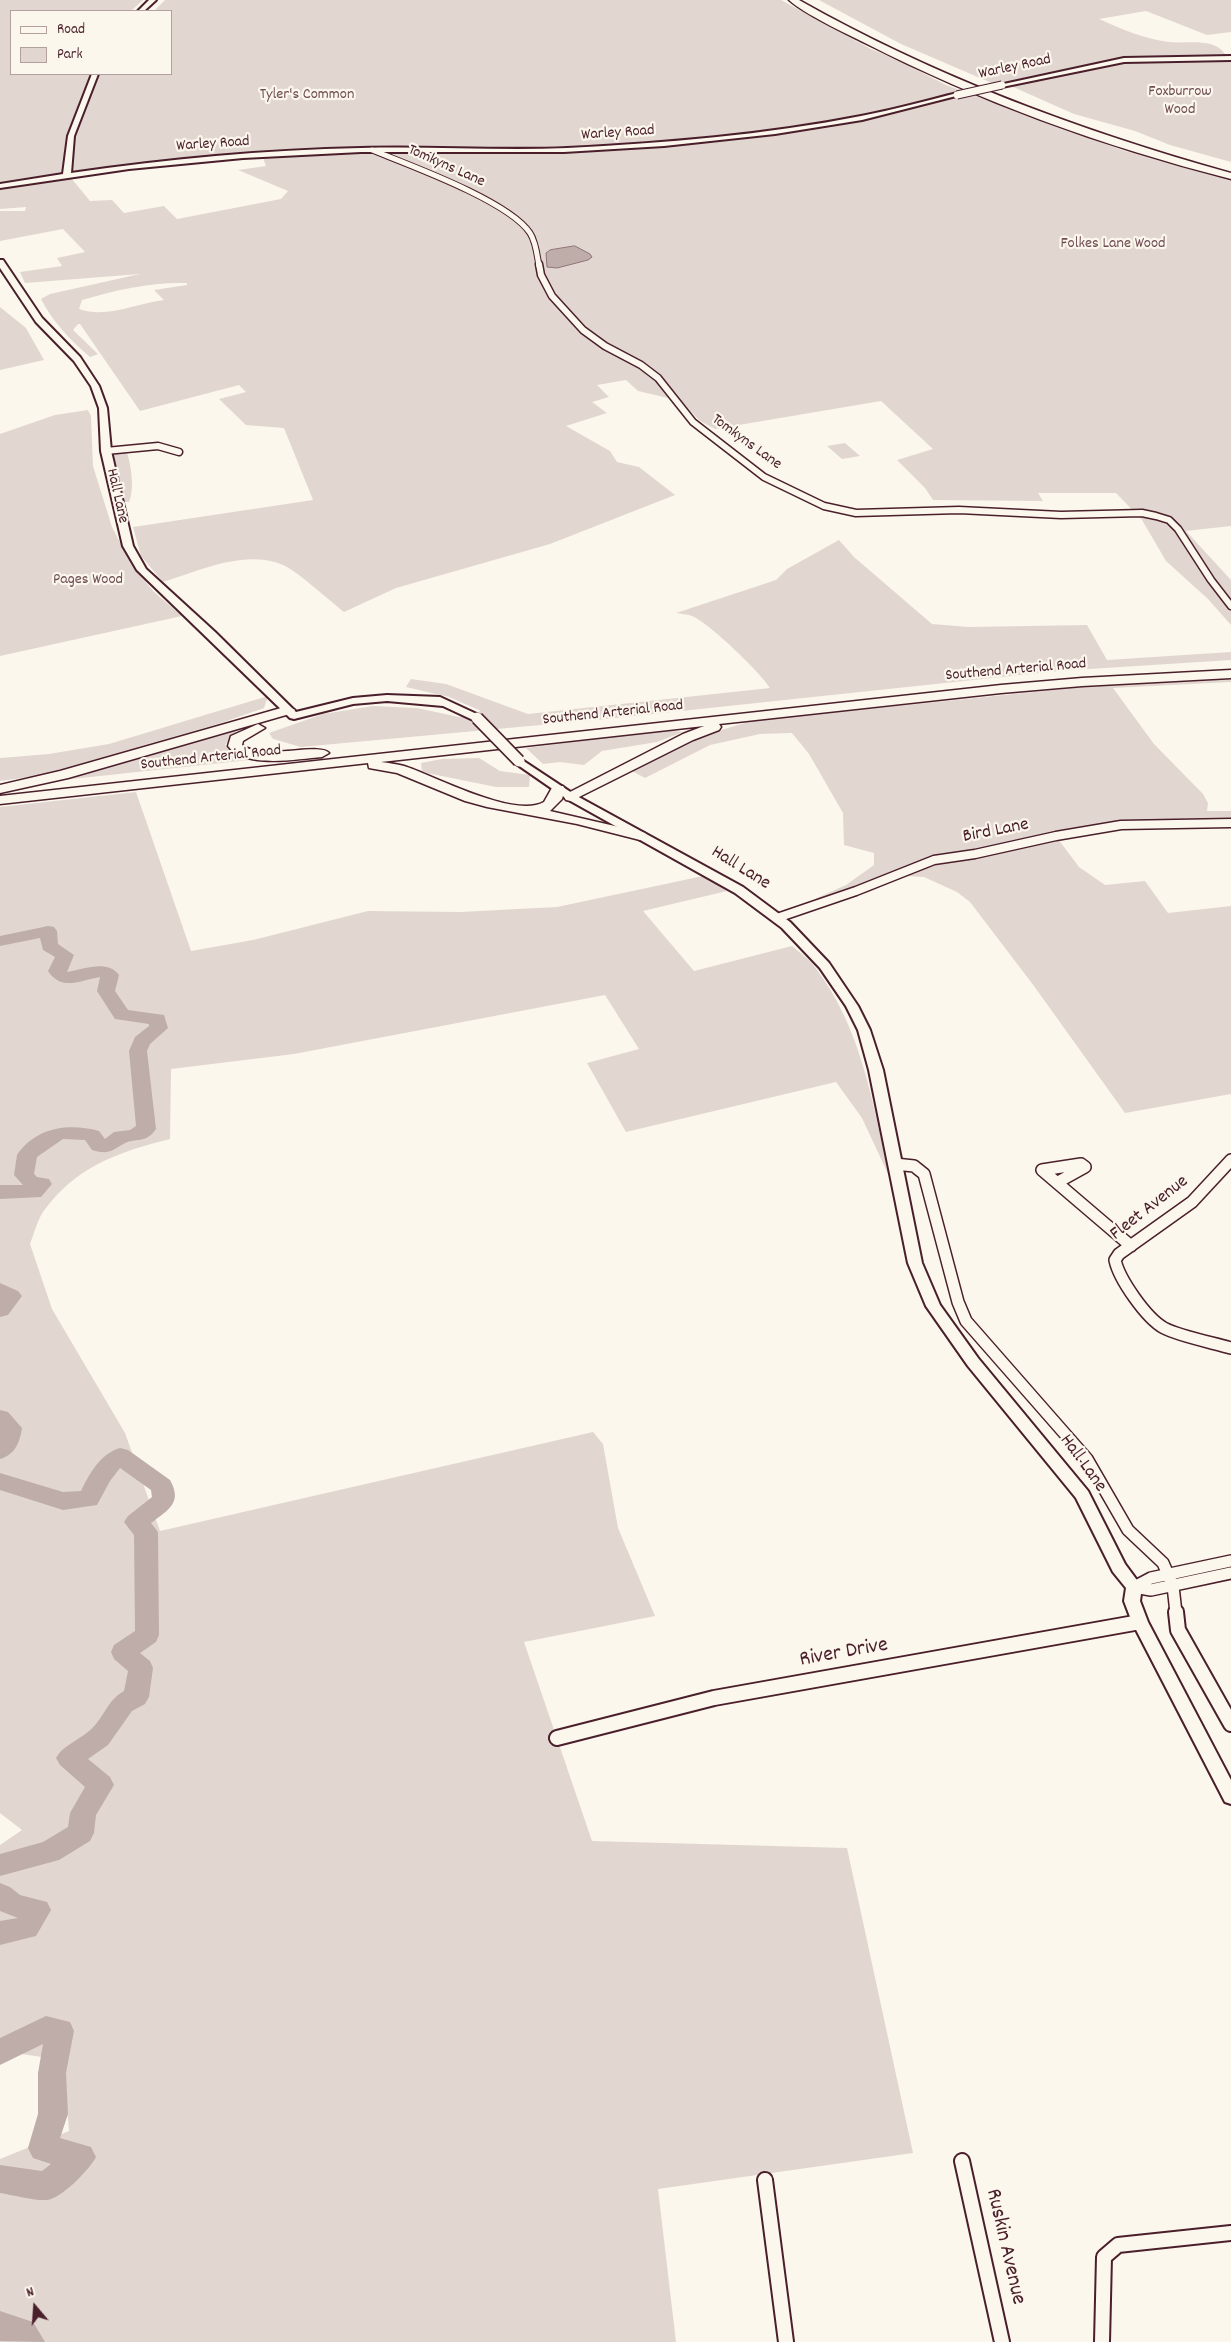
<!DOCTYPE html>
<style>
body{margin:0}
#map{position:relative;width:1231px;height:2342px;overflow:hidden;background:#fbf7ec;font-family:Dekko,sans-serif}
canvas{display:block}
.legend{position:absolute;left:10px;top:10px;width:162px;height:65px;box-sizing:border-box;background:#fbf7ec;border:1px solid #b4a19f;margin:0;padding:6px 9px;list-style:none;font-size:15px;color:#4a1f2b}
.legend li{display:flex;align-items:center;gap:10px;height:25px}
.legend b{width:25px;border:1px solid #b4a19f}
.north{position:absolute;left:10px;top:2282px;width:50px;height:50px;-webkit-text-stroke:4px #fbf7ec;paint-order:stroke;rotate:342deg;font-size:14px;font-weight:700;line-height:20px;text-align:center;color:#4a1f2b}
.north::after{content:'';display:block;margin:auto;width:18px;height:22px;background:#4a1f2b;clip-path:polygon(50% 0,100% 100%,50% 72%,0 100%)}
</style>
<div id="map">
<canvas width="1231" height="2342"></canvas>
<ul class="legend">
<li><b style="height:6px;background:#fbf7ec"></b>Road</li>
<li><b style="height:14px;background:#e2d7d0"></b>Park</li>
</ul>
<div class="north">N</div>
</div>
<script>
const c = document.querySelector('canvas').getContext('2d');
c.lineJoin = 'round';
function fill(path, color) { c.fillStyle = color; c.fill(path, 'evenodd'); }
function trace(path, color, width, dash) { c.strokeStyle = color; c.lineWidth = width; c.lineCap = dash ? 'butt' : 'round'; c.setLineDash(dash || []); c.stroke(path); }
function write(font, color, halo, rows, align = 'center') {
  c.font = font + ' Dekko,sans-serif'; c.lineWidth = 4.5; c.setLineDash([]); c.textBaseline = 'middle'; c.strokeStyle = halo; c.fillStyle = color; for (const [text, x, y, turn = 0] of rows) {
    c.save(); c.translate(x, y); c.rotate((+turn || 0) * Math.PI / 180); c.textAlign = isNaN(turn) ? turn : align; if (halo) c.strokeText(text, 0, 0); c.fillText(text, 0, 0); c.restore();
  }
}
fill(new Path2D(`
 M0,0H143L131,11H11V74H171V11H154L165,0H781L871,49L898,60L946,85L1122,150L1231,181V526L1186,531L1231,580V625L1208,599L1166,561L1142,520L1116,493H1038L1043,501L933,500L925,488L897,460L933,449L881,401L715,429L700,421L681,401L638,391L626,380L597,385L609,397L592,402L607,413L566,426L610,451L617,462L639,467L675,495L550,544L396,588L344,612C330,601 297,571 283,565C244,549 200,571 163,582L141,556L133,527L313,500L284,428L246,425L219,399L246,392L239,385L140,411L80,324H78L73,330L98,354L90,357C70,340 53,322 41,299L50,294L140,274L25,283L20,272L62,266L57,258L85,252L63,229L0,241V211H25L26,207L0,209V188L71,178L90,201L112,200L124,213L164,206L177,219L281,199L288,191L238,170L266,166L262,155L169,163L67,175V172L0,183ZM187,283V285L154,290L164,300C136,303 107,319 79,309L82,300C115,290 151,282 187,283Z
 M819,0H1231V32L1207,35L1146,11L1099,19C1122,29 1144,39 1169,42C1186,44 1214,37 1225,54L1231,55V162L1170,145L1135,131L1074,114L1011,86L1012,83L1116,60L994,84L901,44Z
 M0,307L26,328L44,360L0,370Z
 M88,410L91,416L93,466L112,527L131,564L154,592L182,616L0,656V434L55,415Z
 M845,443L860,456L842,459L827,446Z
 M126,450C131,463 135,489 129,502H124L113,457L114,453Z
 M839,540L854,557L932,624L969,627L1087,625L1107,660L1231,652V660L1058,671L606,719L301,747L273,739L269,733L323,714L373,706L417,708L459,717L481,711L449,697L406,687L411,679L446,684L528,714L770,688C760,672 709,623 692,616C687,614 681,614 676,613L776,580L787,569Z
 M1231,679V682L1113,688L1154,744L1203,794L1208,803L1207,811H1231V823L1122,827L1058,839L1079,867L1105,885L1145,881L1168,913L1231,906V1094L1125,1113L1034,986L970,902L957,892L924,877L905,876L869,892L796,916L817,898L846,885L874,865V853L844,845L843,813L809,754L792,733L760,734L710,745L645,778L630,770L698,737L751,721L1082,687Z
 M268,696L264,708L218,724L37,776L0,781V758L49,754L109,744Z
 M258,721L236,731L225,745L237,757L259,759L53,781Z
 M667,730L683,732L657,742L602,751L584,765L560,762L543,764L526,748Z
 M479,758L500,771L530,775L529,787H496L422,772L421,763L442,759Z
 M136,792L191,951L253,940L368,911L460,912L557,907L703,876L727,891L643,911L694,971L792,946C799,952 808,958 814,966C861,1026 873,1103 889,1176L862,1118L836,1082L626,1132L587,1063L639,1049L605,995L294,1054L171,1069L170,1139C118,1152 75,1167 43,1212C37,1221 34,1234 30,1244L52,1309L125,1433L160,1531L593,1432L603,1444L618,1528L655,1616L524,1642L592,1841L847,1848L913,2153L658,2189L676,2342H0V2159L69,2131L63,2060L0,2051V1845L22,1830L0,1813V807Z`), '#e2d7d0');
const water = new Path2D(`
 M575,246L590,254L592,257L588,260L557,268L547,267L546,253L550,250Z`);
fill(water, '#bfadaa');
trace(water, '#907477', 1);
fill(new Path2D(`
 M48,926L54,927L57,931L58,944L74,955L67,972C83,969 108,959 119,975L115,991L128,1010L164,1015L168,1028L150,1044L147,1051L156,1129C146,1144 135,1138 125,1143C111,1151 109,1155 92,1150L85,1140L63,1139L37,1157L34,1174L37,1177L49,1179L52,1184L41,1197L0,1199V1185H23L14,1175L17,1155C36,1127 69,1123 99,1131L105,1139L114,1132L130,1130L136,1126L129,1051L135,1037L149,1026V1024L115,1019L97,991L100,977C79,981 61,991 48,971L55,957L43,950L40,938L0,946V936Z
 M0,1283L18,1291L22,1296L8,1315L0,1317Z
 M0,1410L8,1412L22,1428C20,1442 15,1455 0,1459Z
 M120,1448L128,1450L170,1480C183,1503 168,1510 151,1523L158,1532L159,1635L156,1642L140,1653L150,1661L153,1668L149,1697L145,1704L132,1711L108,1745L88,1759L110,1777L114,1785L96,1815L94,1833L90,1841L59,1860L0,1876V1854L43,1842L68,1827L70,1813L85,1787L60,1765L56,1758C63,1745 78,1741 89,1731C104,1719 106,1701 124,1691L128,1671L114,1659L111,1652L114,1645L135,1631L134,1535L124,1522L128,1516L152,1497L151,1490L120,1468L110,1481L97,1505L63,1510L0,1490V1473L63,1492L81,1491C90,1473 100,1454 120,1448Z
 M0,1883L10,1887L20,1895L47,1902L51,1910L36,1936L0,1945V1921L18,1918L0,1911Z
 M46,2016L70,2022L74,2031L66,2073L68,2114L60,2138L91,2147L96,2157C90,2169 61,2199 47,2200C34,2201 13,2195 0,2193V2165L42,2171L51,2164L33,2158L28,2148L38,2114V2073L43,2044L0,2065V2038Z
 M0,2311L33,2322L45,2342L0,2341Z`), '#bfadaa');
const streetFar4 = new Path2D(`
 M372,150C409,165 509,201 530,233C536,242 537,255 539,266`);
const streetFar3 = new Path2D(`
 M539,264L541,275L552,296L583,330L605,346L641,365L658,378L693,422L764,477L824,506L856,513L959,510L1061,515L1142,513L1156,516L1169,520L1178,529L1211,580L1231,606
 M106,451L158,446L179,452`);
const streetFar2 = new Path2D(`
 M777,918L856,891L934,860L975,854L1056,836L1121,825L1231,823`);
const streetFar1 = new Path2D(`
 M1231,1160L1192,1202L1119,1254L1115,1260C1119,1279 1146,1318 1164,1328C1179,1336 1214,1343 1231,1348
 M895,1164L914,1166L924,1174L958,1302L966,1321L1087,1459L1128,1530L1163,1563L1173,1586L1176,1613
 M1058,1182L1085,1167L1081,1164L1042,1170L1131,1246
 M1134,1587L1151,1578L1231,1561
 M1134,1587L1151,1590L1231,1573`);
const street = new Path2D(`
 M1176,1612L1178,1630L1231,1724
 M557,1738L714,1698L1140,1622
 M962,2161L1002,2342
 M765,2180L786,2342
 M1102,2342L1104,2257L1118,2245L1231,2233`);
const secondary = new Path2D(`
 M149,0H156L144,11H138Z
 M1231,56V60L1124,62L1002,87L999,85L1124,58Z
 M92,74H98L74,136L71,173C167,159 264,150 361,148C430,146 499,151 567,148C665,143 764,135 861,116C893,110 925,101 957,93L960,95L862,120L775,134L664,146L564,152H361L243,158L129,169L0,188V184L63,174L68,136Z
 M0,260H3L42,318L80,357L99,386L107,408L111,451L133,546L146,569L215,632L296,712L353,698L387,695L440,697L481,716V720H473L443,706L387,701L353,704L294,719L290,718L137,570L123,546L101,451L99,408L91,386L74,361L36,322L0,268Z
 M519,758L575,795L743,887L790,922L829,963L858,1006L870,1030L883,1070L922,1263L940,1305L978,1358L1088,1491L1125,1564L1142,1587L1140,1601L1148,1622L1231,1780V1804L1225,1802L1132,1622L1124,1601L1126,1588L1113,1572L1076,1498L968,1366L926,1306L908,1263L869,1070L858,1030L846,1006L820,968L782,928L735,893L567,799L515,763L513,761Z`);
const highway = new Path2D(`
 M789,0H799C935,77 1080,131 1231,173V179C1105,147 981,102 865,43C845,33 804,14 789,0Z
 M1231,670V678L1082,686L1001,693L719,724L721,727L719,730L693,740L571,801L566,800L564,797L566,794L683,734L704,726L381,762C389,763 397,764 404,766C435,776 514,819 544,802L553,786H563L565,789L562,799L550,811L645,833L647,836L640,840L577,824L487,807L465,801L397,773L369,768L368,763L0,804V796L1001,685L1082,678Z
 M288,706L295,710L293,713L68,778L0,793V785L60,771Z
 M258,724L265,728L243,741L242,745C262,761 320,742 329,753L322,757C297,759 245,769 228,746L231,736Z`);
trace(streetFar4, '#4a1f2b', 7);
trace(streetFar3, '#4a1f2b', 9);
trace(streetFar2, '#4a1f2b', 11);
trace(streetFar1, '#4a1f2b', 14);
trace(street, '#4a1f2b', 18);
trace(secondary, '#4a1f2b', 4);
trace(highway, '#4a1f2b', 3);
trace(streetFar4, '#fbf7ec', 5);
trace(streetFar3, '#fbf7ec', 6);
trace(streetFar2, '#fbf7ec', 8);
trace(streetFar1, '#fbf7ec', 11);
trace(street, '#fbf7ec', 14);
fill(secondary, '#fbf7ec');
fill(highway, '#fbf7ec');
const secondaryBridgeFar1 = new Path2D(`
 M957,95L1002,85`);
const secondaryBridge = new Path2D(`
 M477,718L519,761`);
trace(secondaryBridgeFar1, '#4a1f2b', 9, []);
trace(secondaryBridge, '#4a1f2b', 14, []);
trace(secondaryBridgeFar1, '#fbf7ec', 7);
trace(secondaryBridge, '#fbf7ec', 11);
write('16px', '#4a1f2b', '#fbf7ec', [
 ["Warley Road",1015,68,-12],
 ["Warley Road",618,134,-4],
 ["Warley Road",213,145,-4],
 ["Tomkyns Lane",446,167,24],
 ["Tomkyns Lane",746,443,36],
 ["Hall Lane",116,496,77],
 ["Southend Arterial Road",1016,671,-5],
 ["Southend Arterial Road",613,714,-6],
 ["Southend Arterial Road",211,759,-6]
]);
write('16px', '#704d54', '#fbf7ec', [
 ["Foxburrow",1180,93],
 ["Wood",1180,111],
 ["Tyler's Common",307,96],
 ["Folkes Lane Wood",1113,245],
 ["Pages Wood",88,581]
]);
write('19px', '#4a1f2b', '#fbf7ec', [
 ["Bird Lane",996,832,-11],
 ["Hall Lane",740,869,32],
 ["Fleet Avenue",1150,1209,-38],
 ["Hall Lane",1082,1464,54]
]);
write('22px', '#4a1f2b', '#fbf7ec', [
 ["River Drive",844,1654,-10],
 ["Ruskin Avenue",1004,2247,77]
]);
</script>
